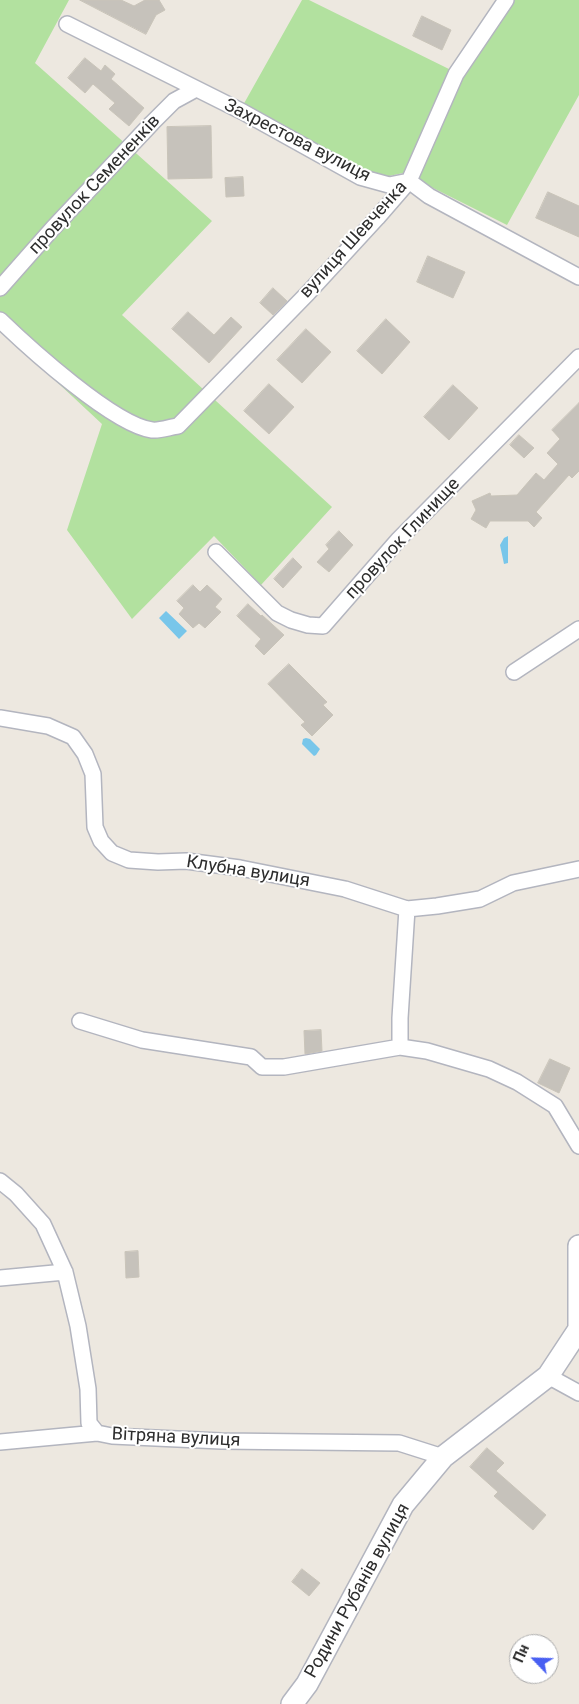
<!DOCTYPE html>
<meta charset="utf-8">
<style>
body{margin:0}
#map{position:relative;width:579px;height:1704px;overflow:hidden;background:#ede8e0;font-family:Roboto,sans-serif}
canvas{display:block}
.north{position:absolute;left:509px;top:1634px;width:50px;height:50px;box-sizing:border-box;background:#fff;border:1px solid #ababab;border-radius:50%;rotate:294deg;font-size:14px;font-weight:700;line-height:20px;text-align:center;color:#2d2d2d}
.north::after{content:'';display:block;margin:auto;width:18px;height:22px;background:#485ff2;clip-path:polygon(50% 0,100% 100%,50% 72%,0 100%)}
</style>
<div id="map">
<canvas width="579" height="1704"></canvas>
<div class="north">Пн</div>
</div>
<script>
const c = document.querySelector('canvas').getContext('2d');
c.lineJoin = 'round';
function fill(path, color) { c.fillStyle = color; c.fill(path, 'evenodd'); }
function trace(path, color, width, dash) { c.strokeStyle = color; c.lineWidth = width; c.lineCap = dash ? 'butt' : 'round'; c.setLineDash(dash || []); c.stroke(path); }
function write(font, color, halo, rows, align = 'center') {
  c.font = font + ' Roboto,sans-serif'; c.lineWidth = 4; c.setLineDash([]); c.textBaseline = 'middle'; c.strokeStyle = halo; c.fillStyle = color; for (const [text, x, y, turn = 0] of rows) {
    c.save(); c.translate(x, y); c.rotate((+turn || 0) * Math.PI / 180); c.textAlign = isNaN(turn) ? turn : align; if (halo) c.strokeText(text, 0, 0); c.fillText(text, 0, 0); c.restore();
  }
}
fill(new Path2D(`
 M0,0H69L35,63L212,221L122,315L332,507L261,585L214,536L132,619L67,530L102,424L0,329Z
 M302,0H309L453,71L513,0H579V95L507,225L403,173L380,178L242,107Z`), '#b2e19f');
fill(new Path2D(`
 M508,536V563L504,564L500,545L504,538Z
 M166,611L187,631L179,639L159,618Z
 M306,738L310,739L320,749L316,755L314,756L302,744L303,739Z`), '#78c6ea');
const building = new Path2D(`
 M80,0H121L134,6L145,0H159L165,10L156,15L146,34Z
 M422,16L451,30L442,50L413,36Z
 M85,58L101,71L105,65L115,74L111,79L144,108L129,126L109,109L115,103L93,84L85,93L68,78Z
 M211,126L212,178L168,179L167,127Z
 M243,177L244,196L226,197L225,178Z
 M548,192L579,206V237L536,218Z
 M428,256L465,272L453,298L417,282Z
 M273,288L287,301L273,315L260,303Z
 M188,312L214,335L231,317L242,327L209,363L172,329Z
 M386,319L410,342L382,374L357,351Z
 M306,329L331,352L302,383L277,360Z
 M269,384L294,407L269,434L244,411Z
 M453,385L478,408L449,440L424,417Z
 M579,403V471L572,478L569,475L536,512L542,518L534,527L528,521H490L486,528L471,519L476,510L472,501L490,493L491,496L517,495L536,473L544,480L558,464L547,453L560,439L552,430Z
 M519,435L534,448L524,458L510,445Z
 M339,531L353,545L329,572L317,562L329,549L326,545Z
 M293,558L302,567L283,588L274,579Z
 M193,585L200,592L207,585L222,599L215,607L221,612L205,628L199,623L193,628L179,614L184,608L177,601Z
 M248,604L261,616L262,615L284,635L264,655L255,646L261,639L237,616Z
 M289,664L327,702L323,705L333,715L312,736L301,725L305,722L268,684Z
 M321,1030L322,1051L305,1054L304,1031Z
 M550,1059L570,1068L559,1093L538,1083Z
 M138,1251L139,1277L126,1278L125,1252Z
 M487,1448L504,1463L496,1471L546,1515L533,1530L494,1496L498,1492L470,1467Z
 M302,1569L320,1583L309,1596L292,1582Z`);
fill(building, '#c6c2bb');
trace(building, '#c9c4b9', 1);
const street = new Path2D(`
 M67,24L243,112L360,177L389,185L409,181L429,196L579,277
 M0,288L53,228L152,123L174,101L196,89
 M0,320C29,348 114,425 152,430C160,431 170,427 178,426L308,293L377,218L409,181L456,74L506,0
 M216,552L277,613L291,620L308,625L323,626L399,539L579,357
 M514,672L579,629
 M0,718L48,726L73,737L85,754L93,774L95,827L101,841L112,853L129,860L158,862L186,861L240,868L345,889L407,909L437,906L480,899L513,883L579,869
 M80,1021L142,1040L251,1057L262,1067H284L400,1047L427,1051L489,1069L517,1082L555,1106L579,1146
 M400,1047V1018L407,909
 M0,1181L16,1194L43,1224L65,1272L78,1326L88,1389L89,1423L97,1433L112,1436L221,1441L399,1443L443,1457
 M0,1278L65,1272
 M548,1376L579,1393
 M0,1442L97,1433`);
const secondary = new Path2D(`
 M292,1704L307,1684L403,1505L443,1457L548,1376L579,1329V1246`);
trace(street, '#b3b5bf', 18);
trace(secondary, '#b3b5bf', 24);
trace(street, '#fff', 15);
trace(secondary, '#fff', 21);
write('18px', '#2d2d2d', '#fff', [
 ["Захрестова вулиця",297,141,27],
 ["провулок Семененків",95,185,-47],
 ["вулиця Шевченка",354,240,-48],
 ["провулок Глинище",403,539,-47],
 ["Клубна вулиця",248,872,9],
 ["Вітряна вулиця",176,1438,3],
 ["Родини Рубанів вулиця",358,1591,-61]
]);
</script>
